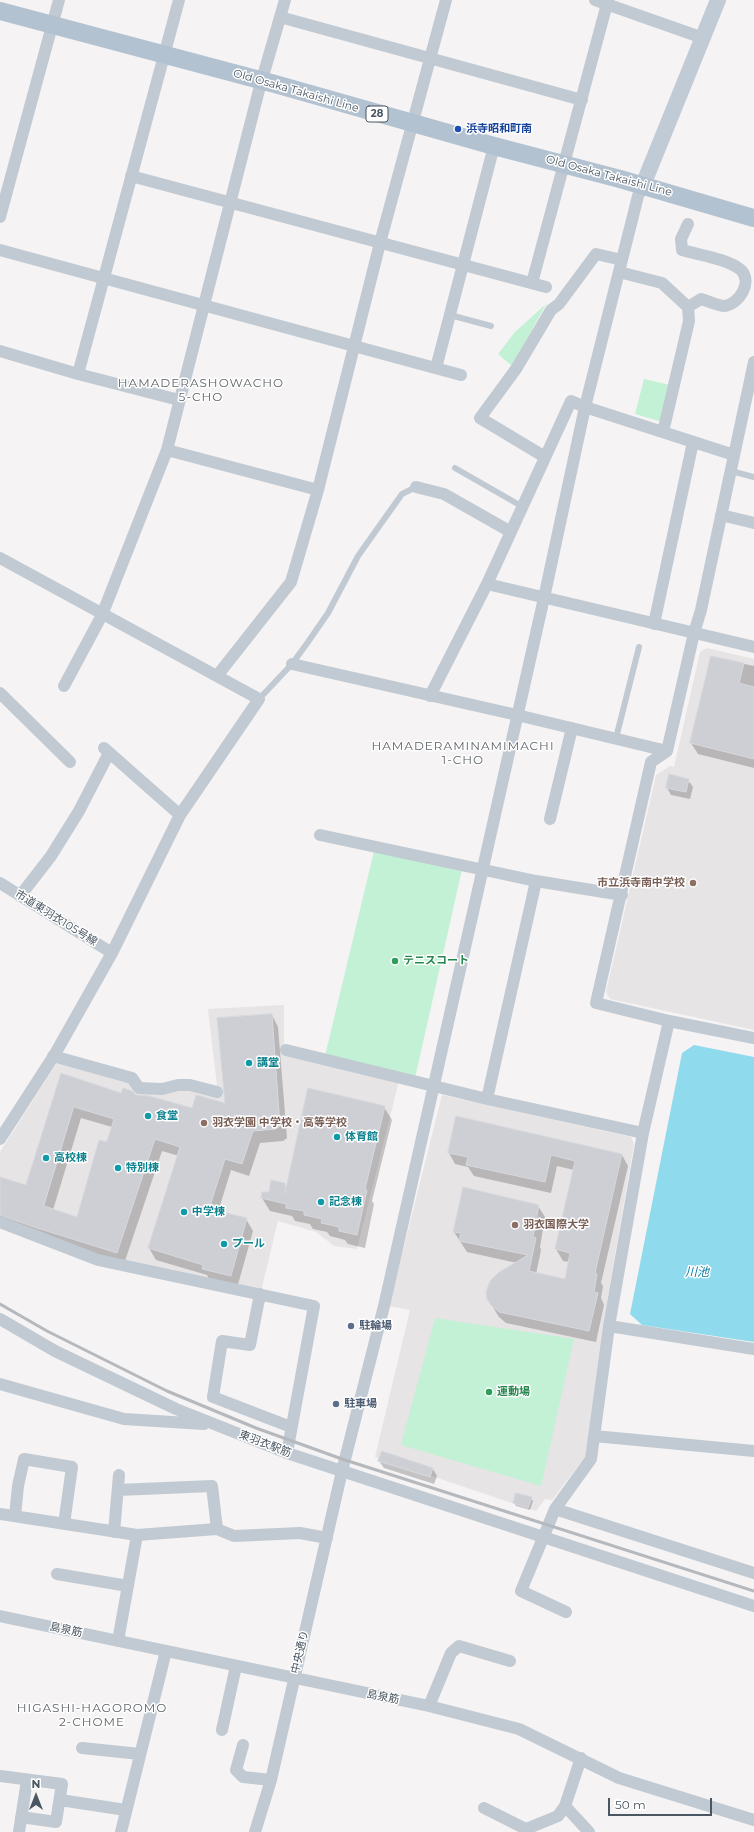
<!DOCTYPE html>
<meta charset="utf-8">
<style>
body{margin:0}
#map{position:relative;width:754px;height:1832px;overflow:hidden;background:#f5f3f3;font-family:Montserrat,sans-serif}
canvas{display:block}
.north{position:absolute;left:16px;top:1776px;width:40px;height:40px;-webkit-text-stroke:3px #fff;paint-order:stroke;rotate:0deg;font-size:11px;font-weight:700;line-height:16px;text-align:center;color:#4a5661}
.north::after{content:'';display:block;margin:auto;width:14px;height:18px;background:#4a5661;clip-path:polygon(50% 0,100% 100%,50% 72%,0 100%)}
.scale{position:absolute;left:608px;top:1798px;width:104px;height:18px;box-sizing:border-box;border:2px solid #4a5661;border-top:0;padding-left:5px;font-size:12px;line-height:14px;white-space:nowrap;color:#4a5661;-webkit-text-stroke:3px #fff;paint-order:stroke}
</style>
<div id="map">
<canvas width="754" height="1832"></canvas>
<div class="north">N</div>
<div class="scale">50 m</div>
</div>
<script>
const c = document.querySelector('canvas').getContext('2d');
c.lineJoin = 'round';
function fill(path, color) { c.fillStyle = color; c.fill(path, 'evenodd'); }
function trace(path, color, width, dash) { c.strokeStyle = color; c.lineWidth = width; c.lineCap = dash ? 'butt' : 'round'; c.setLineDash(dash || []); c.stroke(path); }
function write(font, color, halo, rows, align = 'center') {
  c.font = font + ' Montserrat,"Noto Sans JP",sans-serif'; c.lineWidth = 3; c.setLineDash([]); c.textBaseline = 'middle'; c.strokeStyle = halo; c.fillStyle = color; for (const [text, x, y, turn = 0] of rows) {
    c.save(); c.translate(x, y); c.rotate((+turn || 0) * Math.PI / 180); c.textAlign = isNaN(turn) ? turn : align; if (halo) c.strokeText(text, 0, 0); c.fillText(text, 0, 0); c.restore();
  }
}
fill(new Path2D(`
 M707,648L754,659V1030L610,999L606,992L656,775L670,766L674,767L700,652Z
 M284,1005V1052L399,1081L357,1249L334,1246L316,1232L278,1221L261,1291L109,1260L0,1219V1152L58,1061L130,1079L138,1090L179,1086L218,1094L208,1009Z
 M442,1095L631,1137L634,1144L602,1331L586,1456L552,1500L545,1499L536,1511L375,1457L410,1310L389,1306Z`), '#e6e4e5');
fill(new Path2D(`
 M546,304L512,366L498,354L515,332Z
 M644,379L670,385L660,420L659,421L635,414Z
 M375,847L463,865L415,1078L325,1056Z
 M435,1318L574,1339L541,1486L401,1445Z`), '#c3f1d5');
fill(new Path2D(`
 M694,1045L754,1057V1342L642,1325L630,1314L682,1053Z`), '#90daee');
fill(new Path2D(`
 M711,657L754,666V768L698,754L691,743Z
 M688,780L693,787L690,799L671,795L667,788Z
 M272,1015L278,1027L287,1138L283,1141L260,1143L249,1176L231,1170L218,1212L246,1219L253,1231L237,1288L210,1281L207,1275L156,1260L149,1248L179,1156L162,1151L124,1264L0,1222V1178L26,1186L61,1075L122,1094L135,1096L193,1110L226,1105ZM81,1118L112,1127L78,1218L53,1210Z
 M384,1107L392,1120L372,1201L374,1204L365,1248L348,1244L345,1240L330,1236L327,1232L313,1229L310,1224L295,1221L292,1216L270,1211L262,1198L284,1184L287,1190Z
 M456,1117L622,1155L628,1166L601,1283L603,1286L601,1298L604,1305L596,1342L506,1323L499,1317L488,1299L517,1263L467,1252L454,1232L538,1206L545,1217L540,1247L541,1250L536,1274L566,1280L570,1262L563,1261L556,1249L574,1170L557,1166L551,1193L474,1176L468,1167L455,1164L449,1153Z
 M382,1452L433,1469L437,1476L434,1484L384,1468L379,1461Z
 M531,1498L533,1501L530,1510L516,1506L514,1503Z`), '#0003');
const building = new Path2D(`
 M711,656L744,663L739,683L754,687V759L690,743Z
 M669,774L689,779L686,792L666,788Z
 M272,1014L280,1126L276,1129L253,1131L242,1164L225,1159L209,1209L247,1218L231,1276L202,1269L203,1265L148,1248L180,1147L155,1139L117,1253L37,1228L0,1215V1177L26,1185L61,1073L121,1093L123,1088L132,1091L136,1095L149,1096L192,1108L196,1095L225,1103L217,1018ZM74,1107L114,1119L107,1142L99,1140L77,1217L44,1206Z
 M308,1088L385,1106L365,1189L367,1190L357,1235L339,1231V1227L321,1223L322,1219L304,1215V1211L286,1208V1204L261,1198L262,1192H269L271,1180L285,1183V1193Z
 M456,1116L622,1154L595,1273L597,1274L594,1292L598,1293L589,1331L499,1312L491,1305L487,1299L486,1292L490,1281L498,1273L528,1255L459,1241L461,1233L453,1232L463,1187L539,1205L533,1237L536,1238L529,1271L565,1279L570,1253L555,1249L575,1161L551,1155L545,1182L466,1165L468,1157L448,1153Z
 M382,1451L433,1468L430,1477L378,1461Z
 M516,1493L532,1497L528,1508L513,1503Z`);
fill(building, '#cdcfd5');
trace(building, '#d7d9de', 1);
trace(new Path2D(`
 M450,315L491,326
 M455,468L523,507
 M731,471L754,477
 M259,699L292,664L308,642L328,613L358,556L402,494L416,487
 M616,738L639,647`), '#c1cad2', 6);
trace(new Path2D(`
 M595,0L703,38
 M280,17L582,100
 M131,176L546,287
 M0,217L59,0
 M688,224L681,239L682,250C699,255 728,259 741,270C753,282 739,304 725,306C718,306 708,301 701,299L688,307
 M0,250L461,375
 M619,272L662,283L688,307L689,321L663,432
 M532,283L608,0
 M0,351L78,374L179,400
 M754,362L701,610L694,633L667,751L651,762L596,1003L669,1021L754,1038
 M436,368L494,146
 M78,374L179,0
 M167,450L318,490
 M545,457L480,418L516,369L551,310L559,304L596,254L622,260
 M416,487L444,494L511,532
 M721,515L754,523
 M0,558L259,699L180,815L112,953L55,1054L0,1139
 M487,584L754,647
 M654,624L693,442
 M292,664L517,715L667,751
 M217,676L291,582L318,490L380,243L446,0
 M64,686L102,615L167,450L259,90L285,0
 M0,693L70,762
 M430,696L487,584L571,401L585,407L734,455
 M104,748L180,815
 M550,819L572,728
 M320,835L536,881L622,895
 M0,883L112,953
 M20,896L51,856L79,811L109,753
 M286,1050L487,1099L643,1133
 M53,1056L132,1078L139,1088L162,1089L178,1085H190L217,1092
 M487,1099L536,881
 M0,1222L98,1260L314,1306L287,1453
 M260,1294L250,1345L222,1341L213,1397L291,1427
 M0,1319L55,1351L176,1409L287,1453L754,1606
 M609,1326L754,1349
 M0,1384L124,1419L204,1424
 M594,1436L754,1451
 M118,1490L212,1486L217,1529
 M555,1509L754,1573
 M0,1514L137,1535L217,1529L234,1536L300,1533L327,1538
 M15,1516L18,1486L24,1459L72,1467L64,1524
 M114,1532L119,1475
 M57,1574L128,1586
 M566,1612L521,1591L555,1509L591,1459L609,1326L643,1133L669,1021
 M0,1616L429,1706L519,1729L619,1778L754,1820
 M118,1641L137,1535
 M429,1706L451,1653L459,1646L510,1661
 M222,1730L236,1666
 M243,1745L236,1770L243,1777L271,1780
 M82,1748L140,1754
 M581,1758L565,1806L589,1832
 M0,1776L62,1784L56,1822L21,1817
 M60,1800L126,1810
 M484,1808L526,1829V1832
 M526,1829L558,1816L565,1806
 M19,1832L27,1780
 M121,1832L166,1651
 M255,1832L271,1780L342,1471L384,1306L544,598L585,407L638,196L643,185`), '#c1cad2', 12);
trace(new Path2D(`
 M643,185L718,0`), '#c1cbd6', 16);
trace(new Path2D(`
 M0,11L275,84L494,146L620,179L754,218`), '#b3c2d1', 18);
trace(new Path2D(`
 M0,1304L47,1331L167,1391L256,1428L342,1459L754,1591`), '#b5b8bd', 3);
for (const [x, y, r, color] of [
 [458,129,4,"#1a4fb4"],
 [693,883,4,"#8d6e63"],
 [395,961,4,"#2e9e5b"],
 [249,1063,4,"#0f9aa8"],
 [148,1116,4,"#0f9aa8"],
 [204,1123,4,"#8d6e63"],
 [337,1137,4,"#0f9aa8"],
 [46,1158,4,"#0f9aa8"],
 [118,1168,4,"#0f9aa8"],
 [321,1202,4,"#0f9aa8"],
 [184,1212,4,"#0f9aa8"],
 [515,1225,4,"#8d6e63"],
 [224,1244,4,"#0f9aa8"],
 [351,1326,4,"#5c6f8a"],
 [489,1392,4,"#2e9e5b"],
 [336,1404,4,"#5c6f8a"]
]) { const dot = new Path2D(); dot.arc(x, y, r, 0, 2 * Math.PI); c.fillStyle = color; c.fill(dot); trace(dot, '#fff', 1.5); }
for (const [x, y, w] of [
 [377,114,22]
]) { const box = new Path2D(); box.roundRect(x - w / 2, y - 8, w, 16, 3); c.fillStyle = '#fff'; c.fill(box); trace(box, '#4a5661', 1); }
write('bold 10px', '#4a5661', null, [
 ["28",377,114]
]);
write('11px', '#4a5661', '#fff', [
 ["Old Osaka Takaishi Line",296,91,16],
 ["Old Osaka Takaishi Line",609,176,15],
 ["市道東羽衣105号線",56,918,32],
 ["東羽衣駅筋",265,1444,21],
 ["島泉筋",66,1630,12],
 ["中央通り",300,1652,-77],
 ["島泉筋",383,1697,11]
]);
write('bold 11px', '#164399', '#fff', [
 ["浜寺昭和町南",466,129]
], 'left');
write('bold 11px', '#785e54', '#fff', [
 ["市立浜寺南中学校",685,883,"right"],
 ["羽衣学園 中学校・高等学校",212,1123],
 ["羽衣国際大学",523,1225]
], 'left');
write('bold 11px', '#27864d', '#fff', [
 ["テニスコート",403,961],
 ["運動場",497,1392]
], 'left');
write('bold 11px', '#0d838f', '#fff', [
 ["講堂",257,1063],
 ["食堂",156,1116],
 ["体育館",345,1137],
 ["高校棟",54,1158],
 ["特別棟",126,1168],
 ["記念棟",329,1202],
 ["中学棟",192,1212],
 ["プール",232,1244]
], 'left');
write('bold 11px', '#4e5e75', '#fff', [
 ["駐輪場",359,1326],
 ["駐車場",344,1404]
], 'left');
c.letterSpacing = '1px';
write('12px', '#5f6368', '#fff', [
 ["HAMADERASHOWACHO",201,383],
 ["5-CHO",201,397],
 ["HAMADERAMINAMIMACHI",463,746],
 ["1-CHO",463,760],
 ["HIGASHI-HAGOROMO",92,1708],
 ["2-CHOME",92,1722]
]);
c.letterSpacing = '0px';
write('italic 12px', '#0c7c9b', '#fff', [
 ["川池",697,1272]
]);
</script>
